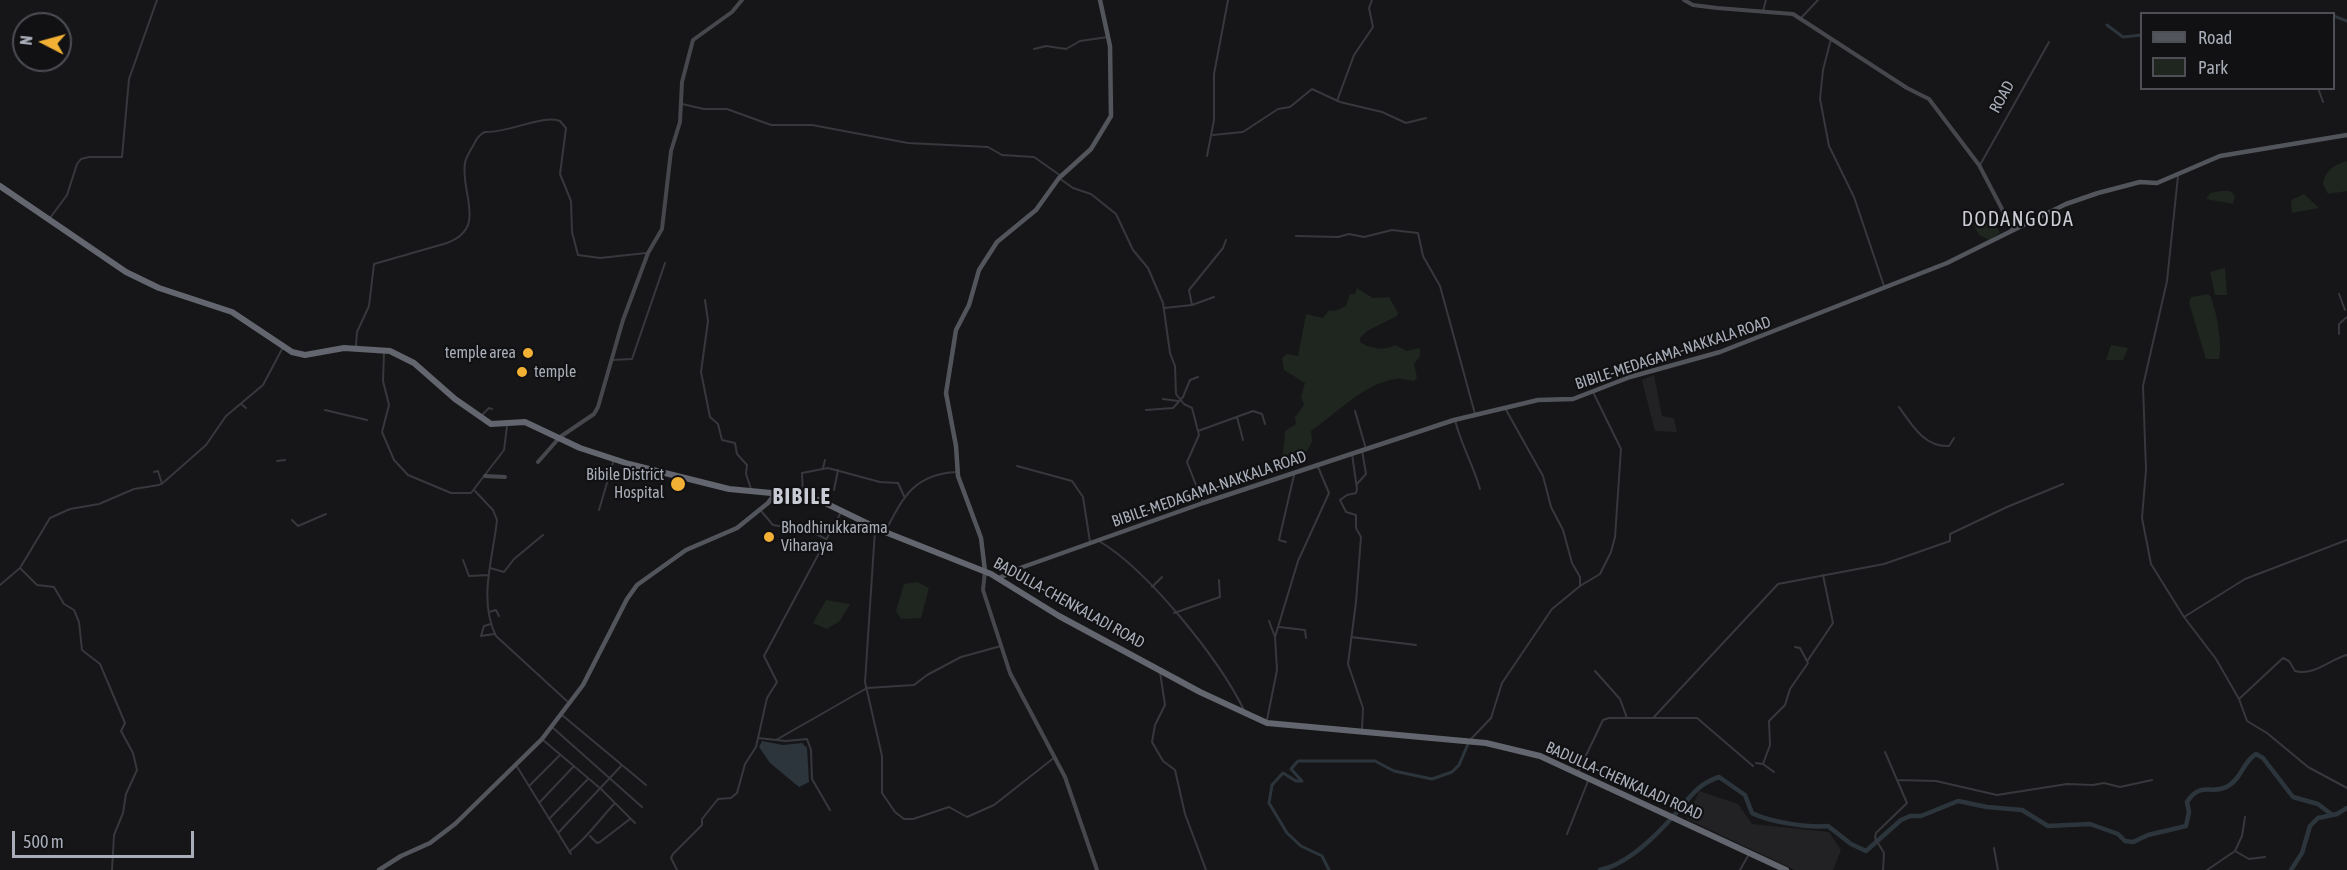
<!DOCTYPE html>
<style>
body{margin:0}
#map{position:relative;width:2347px;height:870px;overflow:hidden;background:#161618;font-family:"Asap Condensed",sans-serif}
canvas{display:block}
.legend{position:absolute;left:2140px;top:12px;width:195px;height:78px;box-sizing:border-box;background:#111113;border:2px solid #4d4f55;margin:0;padding:8px 10px;list-style:none;font-size:18px;color:#a8adb8}
.legend li{display:flex;align-items:center;gap:12px;height:30px}
.legend b{width:30px;border:2px solid #4d4f55}
.north{position:absolute;left:12px;top:12px;width:60px;height:60px;box-sizing:border-box;background:#111113;border:2px solid #4d4f55;border-radius:50%;rotate:276deg;font-size:16px;font-weight:700;line-height:24px;text-align:center;color:#a8adb8}
.north::after{content:'';display:block;margin:auto;width:21px;height:27px;background:#f2b134;clip-path:polygon(50% 0,100% 100%,50% 72%,0 100%)}
.scale{position:absolute;left:12px;top:831px;width:182px;height:27px;box-sizing:border-box;border:3px solid #a8adb8;border-top:0;padding-left:8px;font-size:18px;line-height:21px;white-space:nowrap;color:#a8adb8;-webkit-text-stroke:4px #111113;paint-order:stroke}
</style>
<div id="map">
<canvas width="2347" height="870"></canvas>
<ul class="legend">
<li><b style="height:8px;background:#53555c"></b>Road</li>
<li><b style="height:16px;background:#1e261f"></b>Park</li>
</ul>
<div class="north">N</div>
<div class="scale">500 m</div>
</div>
<script>
const c = document.querySelector('canvas').getContext('2d');
c.lineJoin = 'round';
function fill(path, color) { c.fillStyle = color; c.fill(path, 'evenodd'); }
function trace(path, color, width, dash) { c.strokeStyle = color; c.lineWidth = width; c.lineCap = dash ? 'butt' : 'round'; c.setLineDash(dash || []); c.stroke(path); }
function write(font, color, halo, rows, align = 'center') {
  c.font = font + ' "Asap Condensed",sans-serif'; c.lineWidth = 4.5; c.setLineDash([]); c.textBaseline = 'middle'; c.strokeStyle = halo; c.fillStyle = color; for (const [text, x, y, turn = 0] of rows) {
    c.save(); c.translate(x, y); c.rotate((+turn || 0) * Math.PI / 180); c.textAlign = isNaN(turn) ? turn : align; if (halo) c.strokeText(text, 0, 0); c.fillText(text, 0, 0); c.restore();
  }
}
fill(new Path2D(`
 M1654,375L1662,416L1674,418L1677,432L1655,431L1642,380Z
 M1699,791L1738,804L1752,824L1829,832L1841,850L1833,870H1795L1687,819Z`), '#222225');
fill(new Path2D(`
 M2347,161V191L2328,194L2323,184C2325,170 2334,165 2347,161Z
 M2221,191H2230L2235,196L2233,204L2206,199L2210,193Z
 M2304,194L2319,208L2292,213L2291,200Z
 M1990,214L2000,233L1989,240L1979,235L1973,224Z
 M2225,268L2227,295H2215L2210,272Z
 M1357,288L1373,298L1389,297L1398,313L1397,316L1367,331L1360,338V342C1370,349 1385,351 1395,345L1407,351L1420,348V356L1414,364L1417,377L1414,381C1407,380 1401,378 1395,379C1363,384 1337,413 1311,431L1312,442L1307,451L1293,457L1284,470C1280,456 1285,446 1285,431L1296,424L1295,417L1304,405L1301,397L1305,383L1284,370L1282,358L1287,354L1298,356L1306,314L1323,318L1329,310L1335,311L1346,306L1350,294H1355Z
 M2209,294C2216,304 2223,348 2219,359H2206L2189,303L2191,297Z
 M2111,345L2128,348L2123,360H2106Z
 M917,582L929,588L921,618L901,619L896,611L904,584Z
 M826,600L850,604L840,621L827,629L813,623Z`), '#1e261f');
fill(new Path2D(`
 M762,741L783,745L802,743L807,748L809,782L799,787L770,763L759,747Z`), '#2c353c');
trace(new Path2D(`
 M2303,14H2312
 M2315,14H2325
 M2334,16L2347,21
 M2107,25L2123,37L2142,35
 M1329,870L1322,856L1301,846L1287,833L1269,803L1272,785L1283,773L1296,781H1302L1291,769L1298,761H1375L1394,771L1432,779L1452,772L1459,765L1468,744`), '#2c353c', 3);
trace(new Path2D(`
 M1600,870C1629,864 1658,834 1677,812C1691,796 1698,784 1719,777L1745,795L1752,813C1769,822 1809,828 1828,826L1851,844L1866,851L1901,820L1910,816H1921L1958,801L1987,807L2022,810L2048,826L2090,824L2118,834L2125,841L2133,842L2148,835L2186,826L2189,812L2187,802C2201,780 2212,796 2228,786C2242,778 2242,763 2256,754L2263,758L2293,797L2318,804L2331,814
 M2291,870L2302,853L2310,826L2318,818L2337,814L2347,808`), '#2c353c', 4.5);
trace(new Path2D(`
 M1763,11L1766,0
 M1800,19L1818,0
 M1831,39L1823,70L1820,99L1829,146L1854,197L1884,286
 M1034,49L1046,46L1066,49L1080,41L1108,37
 M2318,88L2323,102
 M1337,101L1354,55L1373,27L1369,8L1372,0
 M682,104L704,109H727L771,125H812L908,143L988,147L1002,155L1034,157L1061,176
 M1213,135L1243,132L1278,109L1290,107L1312,89L1340,102L1382,112L1406,123L1426,118
 M1207,156L1214,120V74L1228,0
 M1980,165L2049,42
 M2178,176L2167,281L2143,386L2146,470L2142,518L2151,564L2184,617L2216,659L2239,699L2247,721L2267,733L2308,767L2347,788
 M1059,178L1073,188L1091,194L1116,214L1133,250L1148,268L1163,303L1170,353L1175,366L1176,394L1184,404L1192,408L1199,435L1187,462L1203,503
 M50,218L67,195L77,164L81,159L89,157H122L129,79L157,0
 M1296,236L1338,237L1349,234L1364,237L1392,230L1418,233L1423,256L1440,286L1475,414
 M2339,294L2345,310
 M705,300L708,321L701,372L710,417L718,424L722,440L735,443L737,454L747,465L746,474L751,489
 M1192,305L1214,297
 M1164,308L1192,305L1189,290L1223,248L1226,240
 M2339,334V324L2347,317
 M356,346L357,332L369,306L374,264L447,243C488,228 460,193 465,163C466,157 470,151 473,146C476,140 478,135 485,132C509,133 544,114 560,121L566,128L560,174L571,201L572,232L578,255L600,258L646,253
 M384,353L383,381L389,405L382,432L394,460L408,475L451,493H471L504,450L507,426
 M611,360L632,359L665,263
 M1163,399L1178,401
 M241,404L246,408
 M1899,407C1912,425 1924,447 1949,446L1954,438
 M1505,408L1543,476L1551,507L1563,530L1572,563L1580,577V586
 M325,410L367,420
 M1146,410L1173,408L1183,397L1190,380L1198,377
 M1355,411L1366,449
 M482,415L489,408L492,409
 M1237,417L1243,440
 M1455,420C1461,445 1473,464 1480,489
 M1198,431L1253,411L1262,414L1265,424
 M1352,454L1357,489L1356,493L1347,495L1340,500L1346,512L1356,515V528L1361,537L1356,602L1348,664L1363,708L1362,729
 M277,461L285,460
 M1017,466L1072,481L1083,497L1090,542
 M823,468L825,460
 M154,472L158,471L162,484
 M1357,484L1366,474L1362,450
 M834,490L838,470
 M475,491L493,510L497,520C493,559 478,599 496,636L568,702
 M803,495L802,473L828,468L880,482L898,483L904,496
 M599,510L614,459
 M761,511L773,525L810,531L826,539
 M292,520L298,526L326,514
 M875,530L865,682L882,756V793L895,812L904,819H913L949,807L967,817L994,805L1055,757
 M885,532C903,497 914,474 957,472
 M1099,541C1148,570 1219,659 1244,710
 M1286,542L1279,540L1294,475
 M463,560L469,576L488,575
 M20,568L37,585L54,587L64,604L74,610L79,622L82,650L100,664L125,723L121,731L133,753L137,770L126,794L123,813L114,835L112,870
 M490,568L504,572L514,559L543,535
 M0,585L20,568L50,518L70,509L99,504L134,489L159,485L164,482L206,445L226,416L263,385L282,349
 M1152,587L1162,577
 M489,612L496,610L499,616
 M1174,613L1220,597L1219,580
 M2184,617L2245,579L2347,540
 M1269,621L1275,637
 M491,624L484,626L481,636L494,634
 M1279,627L1305,630L1306,638
 M1351,637L1416,645
 M1808,660L1833,623L1823,575
 M1595,671L1620,699L1627,718
 M1160,672L1165,705L1155,725L1152,742L1163,761L1175,770L1185,814L1206,870
 M2239,699L2283,658L2289,661L2295,671C2315,676 2330,659 2347,655
 M562,715L646,785
 M1654,717L1778,584L1884,564L1950,541V534L2007,507L2063,484
 M1267,720L1277,670L1275,637L1298,561L1329,493L1318,467
 M552,727L642,807
 M758,738L786,741L807,739L811,750L812,779L830,810
 M543,740L601,789L635,823
 M776,740L867,688L914,685L927,675L961,657L1001,646
 M1470,740L1491,718L1502,683L1552,609L1580,586L1600,574L1611,552L1615,537L1621,449L1593,392
 M1756,763L1763,764L1770,745L1769,721L1785,705L1790,689L1808,663L1800,648L1795,647
 M1763,764L1774,772
 M516,765L571,854
 M1578,772L1603,720L1609,718H1697L1753,766
 M1897,780L1936,781L1997,795L2067,784L2093,785L2104,783L2120,787L2152,780
 M529,786L560,755
 M539,803L574,766
 M549,819L588,779
 M558,833L622,765
 M1567,834L1588,781
 M590,836L597,843L600,842L630,819
 M1994,848L1998,870
 M2235,851L2249,859L2265,857
 M569,852C588,837 598,821 615,803
 M677,870L671,858L673,854L702,825V819L718,799L731,798L737,793L745,764L756,747L767,698L777,682L764,656L841,512
 M1740,870L1748,856
 M1883,870L1884,853L1875,838L1876,833L1907,803L1885,752
 M2207,870L2235,851L2242,836L2245,817`), '#37383d', 2);
trace(new Path2D(`
 M1684,0L1693,5L1717,8L1793,14L1907,88L1929,99L1979,165L2013,230
 M538,462L560,437L594,414L598,407L623,320L648,253L662,229L671,151L680,122L682,82L693,40L732,12L742,0
 M485,476L505,477
 M985,571L983,590L1010,673L1065,777L1097,870`), '#45474d', 4);
trace(new Path2D(`
 M985,571L981,538L958,476L956,446L946,393L956,330L969,305L979,270L997,242L1036,210L1059,178L1091,149L1111,116L1110,46L1100,0
 M999,578L1023,567L1203,503L1454,420L1538,400L1573,399L1630,377L1720,352L1947,263L2066,204L2098,193L2140,182L2157,183L2220,156L2347,135
 M379,870L401,856L430,843L455,824L542,739L583,685L627,599L637,585L686,550L737,528L768,503L775,494`), '#53555c', 4.5);
trace(new Path2D(`
 M0,186L126,272L159,288L232,312L292,352L305,355L344,348L390,351L414,363L455,399L491,424L525,422L580,448L629,464L729,489L803,496L821,501L885,532L991,574L1059,616L1200,692L1267,723L1486,743L1540,756L1786,870`), '#63666e', 6);
for (const [x, y, r, color] of [
 [528,353,6,"#f2b134"],
 [522,372,6,"#f2b134"],
 [678,484,8,"#f2b134"],
 [769,537,6,"#f2b134"]
]) { const dot = new Path2D(); dot.arc(x, y, r, 0, 2 * Math.PI); c.fillStyle = color; c.fill(dot); trace(dot, '#111113', 2); }
write('16px', '#a8adb8', '#111113', [
 ["ROAD",2002,97,-61],
 ["BIBILE-MEDAGAMA-NAKKALA ROAD",1673,353,-18],
 ["BIBILE-MEDAGAMA-NAKKALA ROAD",1209,489,-19],
 ["BADULLA-CHENKALADI ROAD",1069,603,29],
 ["BADULLA-CHENKALADI ROAD",1624,781,24]
]);
write('16px', '#a8adb8', '#111113', [
 ["temple area",516,353],
 ["temple",534,372,"left"],
 ["Bibile District",664,475],
 ["Hospital",664,493],
 ["Bhodhirukkarama",781,528,"left"],
 ["Viharaya",781,546,"left"]
], 'right');
c.letterSpacing = '1.5px';
write('20px', '#c9ccd4', '#111113', [
 ["DODANGODA",2018,220]
]);
c.letterSpacing = '0px';
c.letterSpacing = '1.5px';
write('bold 22px', '#c9ccd4', '#111113', [
 ["BIBILE",802,497]
]);
c.letterSpacing = '0px';
</script>
